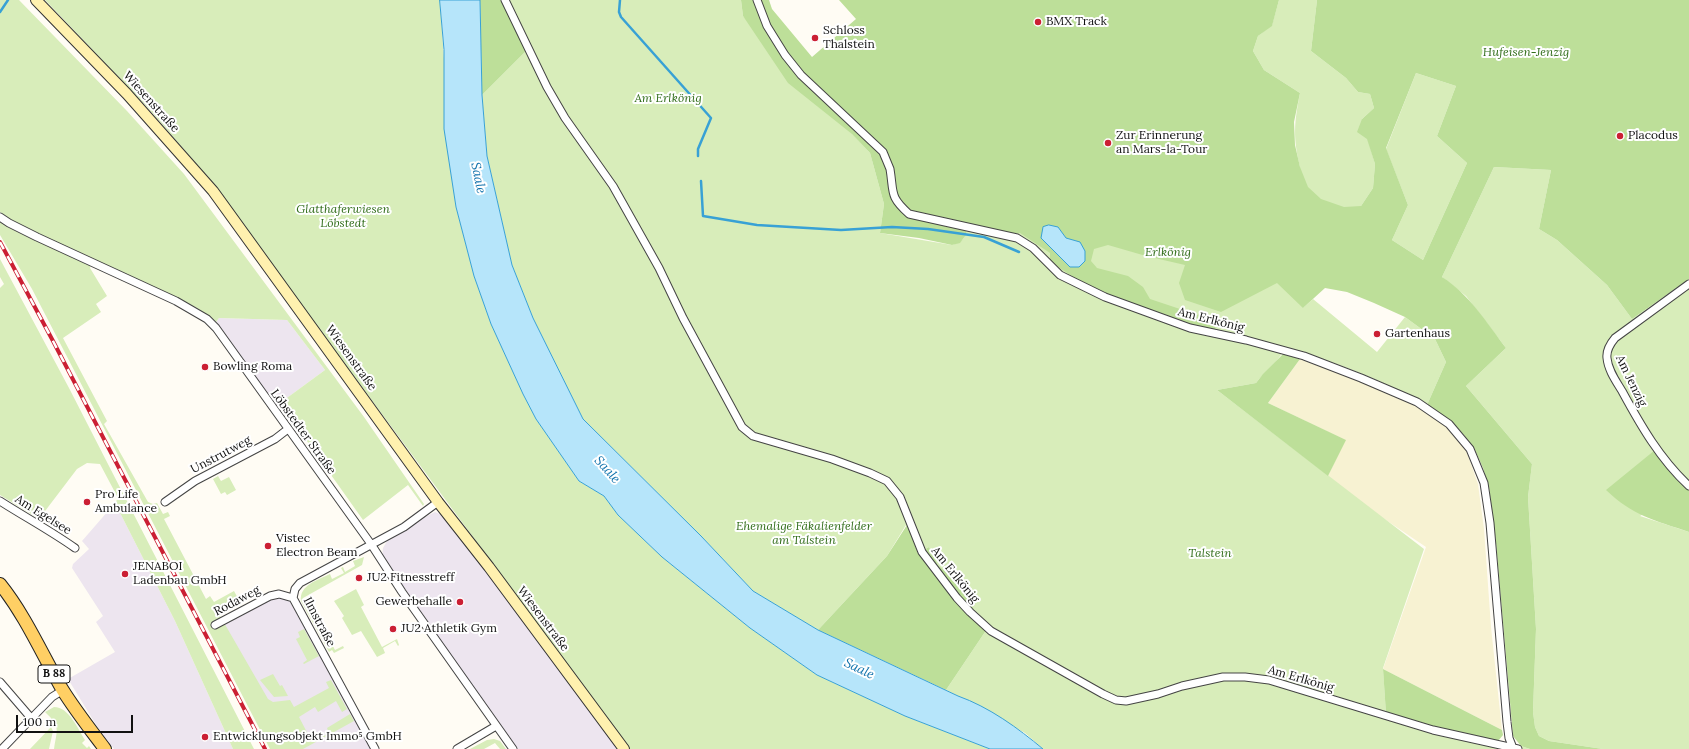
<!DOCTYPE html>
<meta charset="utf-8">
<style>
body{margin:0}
#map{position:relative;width:1689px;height:749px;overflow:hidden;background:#fffcf4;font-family:Lora,serif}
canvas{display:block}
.scale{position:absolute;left:16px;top:715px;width:117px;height:18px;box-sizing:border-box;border:2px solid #111;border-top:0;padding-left:5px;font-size:12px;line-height:14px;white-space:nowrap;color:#111;-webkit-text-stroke:3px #fff;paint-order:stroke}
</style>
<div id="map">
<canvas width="1689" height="749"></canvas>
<div class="scale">100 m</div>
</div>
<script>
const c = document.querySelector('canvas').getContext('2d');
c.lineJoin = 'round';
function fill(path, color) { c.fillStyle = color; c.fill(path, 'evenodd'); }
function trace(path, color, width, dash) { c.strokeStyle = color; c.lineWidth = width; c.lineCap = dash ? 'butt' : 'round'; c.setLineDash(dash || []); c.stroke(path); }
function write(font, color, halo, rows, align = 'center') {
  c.font = font + ' Lora,serif'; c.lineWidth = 4; c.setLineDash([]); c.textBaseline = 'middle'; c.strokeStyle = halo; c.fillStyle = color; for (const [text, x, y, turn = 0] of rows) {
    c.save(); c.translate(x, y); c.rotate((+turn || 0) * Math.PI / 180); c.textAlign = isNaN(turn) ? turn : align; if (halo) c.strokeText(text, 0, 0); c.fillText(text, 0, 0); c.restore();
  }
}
fill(new Path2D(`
 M219,318L287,320L325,370L276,406L216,322Z
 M115,503L175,621L233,749H114L98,728L68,679L115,652L96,622L103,616L72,568L73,564L89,549L82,541Z
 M435,512L442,515L492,577L619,749H517L382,556L383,548L387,541L425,517Z
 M278,597L289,600L292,605L371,749H281L216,629L267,599Z`), '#ede5ef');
fill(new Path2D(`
 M1300,359L1367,384L1414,405L1449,428L1465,447L1478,484L1484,529L1491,627L1502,730L1383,669L1426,547L1377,514L1328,476L1345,440L1268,403Z`), '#f7f2d2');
fill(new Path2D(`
 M0,0H19L127,111L184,174L364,417L424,504L423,506L408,485L363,520L280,403L325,370L287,320L219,318L216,322L197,308L168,293L92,261L90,268L107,296L96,304L101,312L63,338L107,421L104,424L148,502L153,504L157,503L163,514L168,512L170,516L164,519L206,599L210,596L214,602L234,591L240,602L219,614L268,699L273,702L290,700L294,707L329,688L326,682L331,680L347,709L342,712L336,701L318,712L315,707L299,717L312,742L329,733L327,728L350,714L354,721L303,749H270L32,289L0,235V222L11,228L14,222L0,212Z
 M45,0H440L452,177L456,207L474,276L491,324L523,394L536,419L579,481L604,496L618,515L662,557L750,628L817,675L905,716L990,749H630L199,167L148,108Z
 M510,0H741L743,16L870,153L884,204L880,233L952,245C962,242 966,238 967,228L1300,167C1293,137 1294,124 1300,93L1264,70L1253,51L1258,36L1272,25L1279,0H1317L1311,51L1346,78L1358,92L1370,94L1374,108L1362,119L1375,164L1373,188L1361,206L1303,308L1313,299L1377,352L1405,317L1435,339L1446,362L1427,405C1382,380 1335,362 1286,347C1279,361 1265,371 1256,383L1217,390L1424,549L1383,668L1386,714L1465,735L1521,746L1530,749H1043L1025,733L946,690L987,629L956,581L938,565L929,547L918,553L906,525L887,556L818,630L753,591L701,536L583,419L533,318L512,265L487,156L482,95L531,46Z
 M1416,73L1456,86L1437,136L1467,163L1423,260L1392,240L1408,205L1386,149Z
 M1494,167L1551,170L1539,229L1557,240L1607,285L1632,319L1689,279V489L1640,516L1689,532V749H1603L1549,741L1539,736L1535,727L1533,712L1536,629L1528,497L1532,464L1466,386L1506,348L1466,296L1442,277Z
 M0,259L69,388L254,749H233L175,621L115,503L118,498L100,464L87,463L77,469L39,519L0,495V288L4,284L0,277Z
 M218,476L221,481L229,477L236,490L227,495L225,492L221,494L213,479Z
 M364,557L362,565L303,598L324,637L327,635L335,650L343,646L344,648L334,653L332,650L329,652L301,601C299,585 318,580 330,574L332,579L344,573L341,568L343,567L345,572L355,566L353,561Z
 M356,589L364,605L361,607L382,647L397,639L399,645L398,646L395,641L383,648L385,653L377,657L361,631L352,635L342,618L344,616L334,601Z
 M304,629L319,656L304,664L303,663L307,660L296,639L300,637L298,632Z
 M273,674L280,686L282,685L288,696L274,697L260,680Z
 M54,707C69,707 78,729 85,740L82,743L87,748L89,746L91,749H54C57,729 61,727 45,712Z
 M51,727L53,731L49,749H30Z
 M494,739L500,741L506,749H500L495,743L484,749H470L487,740Z`), '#d8edba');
fill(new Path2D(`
 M480,0H510L531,46L482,95Z
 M741,0H769L772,9L812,57L856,19L839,0H1279L1272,26L1258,36L1253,51L1264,70L1300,93L1294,122L1295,145L1300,167L1308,187L1321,199L1344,207L1361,206L1373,188L1375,164L1367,139L1357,132L1362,119L1374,108L1370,94L1358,92L1346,78L1311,51L1317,0H1689V279L1632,319L1607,285L1557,240L1539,229L1551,170L1494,167L1442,277C1469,294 1487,323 1506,348L1466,386L1532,464L1528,497L1536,629L1533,712L1535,727L1539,736L1549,741L1603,749H1530L1521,746L1513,736L1496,543L1489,488L1483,468L1475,450L1464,435L1452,422L1427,405L1446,362L1435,339L1405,317L1374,303L1347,292L1325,288L1303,308L1277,283L1221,312L1185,300L1179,283L1185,265L1146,256L1108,245L1094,249L1091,261L1097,268L1128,276L1143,287L1150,299L1216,321L1215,331C1156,315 1099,298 1050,261V253L1020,233L1004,235L967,228L966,235L960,243L952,245L919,238L880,233L884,204L870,153L852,134L788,83L743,16ZM1416,73L1456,86L1437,136L1467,163L1423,260L1392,240L1408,205L1386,148ZM1057,227L1066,238L1085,251V261L1079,267H1070L1058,254Z
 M1283,354L1300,359L1268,403L1346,440L1328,476L1217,390L1256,383L1263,374Z
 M1655,450L1689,489V532C1654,520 1633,516 1606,490Z
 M907,525L918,553L929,547L938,565L956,581L987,629L946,690L818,630L887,556Z
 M1383,669L1502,730L1503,735L1498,741L1465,735L1386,714Z`), '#bddf99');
const water = new Path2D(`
 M440,0H480L482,95L487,156L512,265L533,318L583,419L701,536L753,591L818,630L958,696C989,707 1018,728 1043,749H990L905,716L817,675L750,628L662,557L618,515L604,496L579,481L536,419L523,394L491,324L474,276L456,207L444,129V50Z
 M1049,225L1058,227L1066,238L1080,242L1085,251V261L1079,267H1070L1041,238L1043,227Z`);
fill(water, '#b6e5fa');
trace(water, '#38a1d5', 1);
trace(new Path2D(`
 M620,0L619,12L621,17L711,118L698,149V156
 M0,12L8,0
 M701,181L703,216L757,225L841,230L892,227L928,229L984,237L1019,252`), '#38a1d5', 2.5);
const street = new Path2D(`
 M505,0L547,87L565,118L613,186L659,268L683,318L742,427L753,436L832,459L870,473L887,481L900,497L922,552L957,598L970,612L991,631L1103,694L1116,700L1126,701L1158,694L1182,686L1223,677H1245L1269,680L1433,730L1518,749
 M757,0L767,26L785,55L801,75L883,152C885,157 888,164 890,169C894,193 889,196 909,214L1017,238L1033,248L1060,275L1105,297L1190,328L1246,340L1304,356L1361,378L1417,402L1449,424L1470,449L1484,483L1490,523L1507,722L1509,738L1513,748
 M0,217L9,223L37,237L176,301L207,319L216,328L371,544L402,592L513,749
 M1689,284L1615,338C1610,344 1606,350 1607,358C1608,370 1616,381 1622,391C1641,426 1660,459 1689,486
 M0,501C25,517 51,531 75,548
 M165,502L195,481L275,439L288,429
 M215,625L270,596L279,594L293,598
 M0,682L31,718
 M2,749L52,697L63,690
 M375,749L293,598L295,589L300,583L404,527L438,502
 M457,749L496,726`);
const secondary = new Path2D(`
 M36,0L127,94L213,191L438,502L489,567L624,749`);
const primary = new Path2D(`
 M0,584C25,615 42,654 62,689C75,710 90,729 105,749`);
trace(street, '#444', 9);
trace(secondary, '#333', 12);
trace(primary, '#222', 14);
trace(street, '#fff', 7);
trace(secondary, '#fff1af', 10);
trace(primary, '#ffcf64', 12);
const rail = new Path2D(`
 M0,242L53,341L265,749`);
trace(rail, '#cb1f33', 4);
trace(rail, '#fff', 2.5, [8]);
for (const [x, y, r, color] of [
 [1038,22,4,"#cb1f33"],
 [815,38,4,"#cb1f33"],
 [1620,136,4,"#cb1f33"],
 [1108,143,4,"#cb1f33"],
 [1377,334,4,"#cb1f33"],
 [205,367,4,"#cb1f33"],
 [87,502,4,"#cb1f33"],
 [268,546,4,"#cb1f33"],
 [125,574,4,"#cb1f33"],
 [359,578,4,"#cb1f33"],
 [460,602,4,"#cb1f33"],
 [393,629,4,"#cb1f33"],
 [205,737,4,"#cb1f33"]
]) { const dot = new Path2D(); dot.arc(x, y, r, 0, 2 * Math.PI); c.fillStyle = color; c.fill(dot); trace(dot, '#fff', 1.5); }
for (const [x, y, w] of [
 [54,674,32]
]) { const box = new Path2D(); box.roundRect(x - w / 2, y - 9, w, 18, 3); c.fillStyle = '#fff'; c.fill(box); trace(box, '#111', 1); }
write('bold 11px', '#111', null, [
 ["B 88",54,674]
]);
write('12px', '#111', '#fff', [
 ["BMX Track",1046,22],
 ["Schloss",823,31],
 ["Thalstein",823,45],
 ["Zur Erinnerung",1116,136],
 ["an Mars-la-Tour",1116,150],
 ["Placodus",1628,136],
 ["Gartenhaus",1385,334],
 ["Bowling Roma",213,367],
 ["Pro Life",95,495],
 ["Ambulance",95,509],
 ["Vistec",276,539],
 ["Electron Beam",276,553],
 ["JENABOI",133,567],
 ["Ladenbau GmbH",133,581],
 ["JU2 Fitnesstreff",367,578],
 ["Gewerbehalle",452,602,"right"],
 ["JU2 Athletik Gym",401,629],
 ["Entwicklungsobjekt Immo⁵ GmbH",213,737]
], 'left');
write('italic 12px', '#326e1b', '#fff', [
 ["Hufeisen-Jenzig",1526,53],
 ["Am Erlkönig",668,99],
 ["Glatthaferwiesen",343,210],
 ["Löbstedt",343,224],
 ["Erlkönig",1168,253],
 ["Ehemalige Fäkalienfelder",804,527],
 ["am Talstein",804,541],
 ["Talstein",1210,554]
]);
write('12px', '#111', '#fff', [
 ["Wiesenstraße",151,102,48],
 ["Am Erlkönig",1211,320,14],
 ["Wiesenstraße",351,358,54],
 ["Am Jenzig",1631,381,64],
 ["Löbstedter Straße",303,432,54],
 ["Unstrutweg",221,455,-28],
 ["Am Egelsee",43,515,32],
 ["Am Erlkönig",955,575,51],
 ["Rodaweg",237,601,-28],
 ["Wiesenstraße",543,619,53],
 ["Ilmstraße",319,622,62],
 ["Am Erlkönig",1301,679,16]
]);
write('italic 13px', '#1072ac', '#fff', [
 ["Saale",478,178,79],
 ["Saale",607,470,48],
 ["Saale",859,669,26]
]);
</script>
